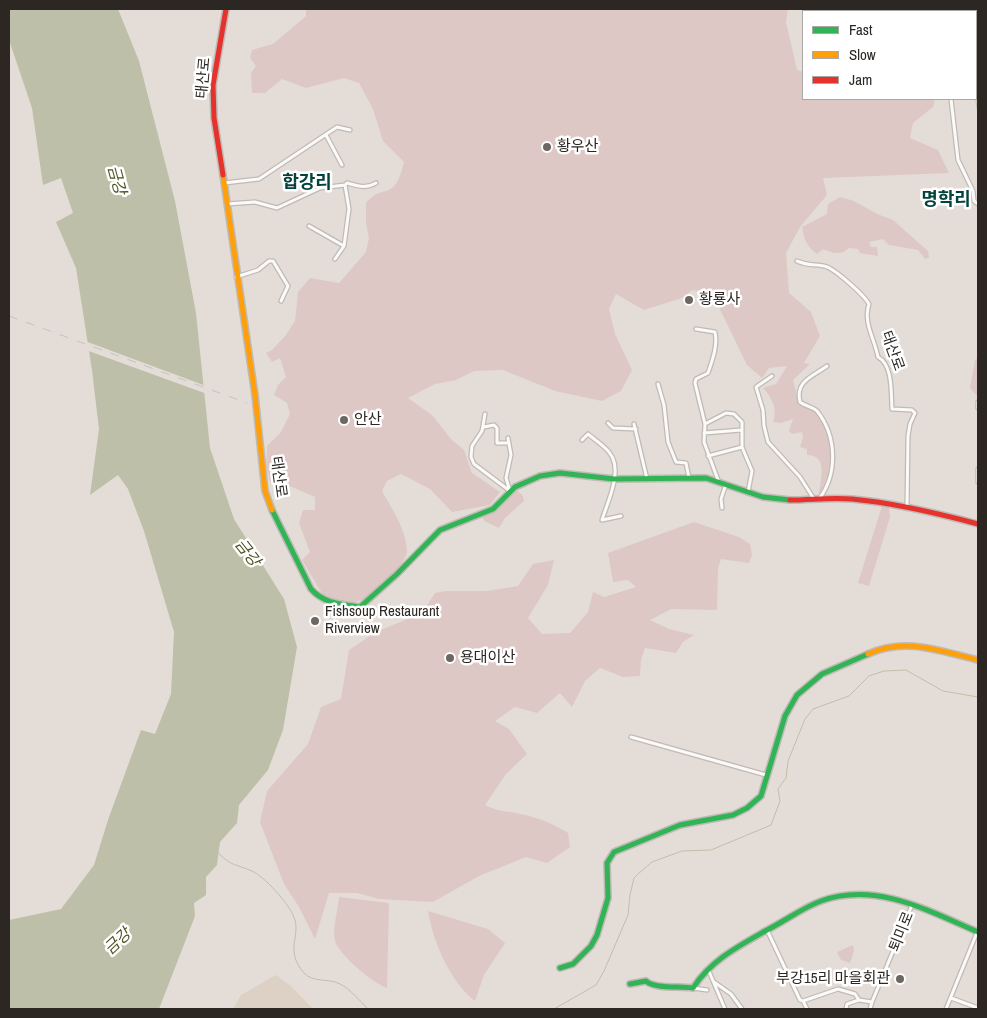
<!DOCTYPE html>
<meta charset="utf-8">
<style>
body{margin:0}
#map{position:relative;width:987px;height:1018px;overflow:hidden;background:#e4ddd7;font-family:"Archivo Narrow",sans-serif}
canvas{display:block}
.frame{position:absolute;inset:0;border:10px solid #2c2723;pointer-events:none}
.legend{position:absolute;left:802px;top:10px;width:175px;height:90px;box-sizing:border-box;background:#fff;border:1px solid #aba9a7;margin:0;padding:6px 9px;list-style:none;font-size:15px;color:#2c2723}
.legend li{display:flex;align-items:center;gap:10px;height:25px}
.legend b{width:25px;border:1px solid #aba9a7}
</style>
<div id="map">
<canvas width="987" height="1018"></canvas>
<div class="frame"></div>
<ul class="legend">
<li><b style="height:6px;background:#30b455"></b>Fast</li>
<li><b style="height:6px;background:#ff9f0a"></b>Slow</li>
<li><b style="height:6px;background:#e5322d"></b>Jam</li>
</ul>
</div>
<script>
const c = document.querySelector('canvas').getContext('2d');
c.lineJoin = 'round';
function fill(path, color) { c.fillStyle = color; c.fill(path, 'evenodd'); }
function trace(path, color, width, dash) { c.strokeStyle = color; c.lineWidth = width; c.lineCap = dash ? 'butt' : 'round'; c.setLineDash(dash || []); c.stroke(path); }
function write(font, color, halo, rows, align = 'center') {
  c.font = font + ' "Archivo Narrow","Noto Sans KR",sans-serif'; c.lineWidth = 5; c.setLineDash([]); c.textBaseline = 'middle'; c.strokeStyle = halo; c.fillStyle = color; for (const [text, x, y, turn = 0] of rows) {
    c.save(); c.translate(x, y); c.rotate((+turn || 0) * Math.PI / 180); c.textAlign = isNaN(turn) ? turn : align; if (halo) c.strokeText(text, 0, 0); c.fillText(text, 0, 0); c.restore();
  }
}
fill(new Path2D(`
 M276,975L292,987L313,1009H233L241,995Z`), '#ddd0c4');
fill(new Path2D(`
 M306,9H788L786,22L797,70L803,72V99H935L933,107L913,123L910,138L938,150L949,173L823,178L827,195L800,227L786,253L789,293L811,312L820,336L804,363L810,364L793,380L799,403C804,407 812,408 816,413C836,436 835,470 819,494C821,479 828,455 807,455V449L800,447L803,437L802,432L792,434L789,431L793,419L781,423L773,422C778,410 772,398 763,388L776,384L787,366L769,368L762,378L747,365L712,293L692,290L682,298L644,310L616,294L609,309L615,334L632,370L621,391L602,401L555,391L503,370L474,371L456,380L435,384L408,398L432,415L451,439L464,450L472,473L500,492L490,505L452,512L430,489L401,474L387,481L382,491C392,509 406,529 407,551C408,562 373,597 362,600C350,605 335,601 324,597L302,560L310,552L299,523L303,510H315V497L292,487L270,482L266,467L267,446L281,432L290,414L287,403L274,395L278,385L286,377L280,358L272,362L266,353L272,350L286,335L295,321L298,292L310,278L339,283L366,252L369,238L366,223V203C383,182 394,204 404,162L383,141L373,109L359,83L344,78L306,88L282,79L265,93H252L251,73L256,66L250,58L252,50L273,44L306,16Z
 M840,197L854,201L877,214L893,220L928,251L929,258L925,259L918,250L889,245L883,239L869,242L871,247H877L878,256L860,253L858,249L849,248C841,256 832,253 823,249L817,254C807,247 804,239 802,227L827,214L828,204Z
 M978,358V397L970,388L975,360Z
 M515,488L523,496L524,501L505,518L499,528L484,521L482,516L492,512Z
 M882,506L889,507L890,517L869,586L858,583Z
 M694,522L739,537L750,544L752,555L749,563L721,559L718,568L717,610L671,609L650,620L669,629L694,635L683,642L676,653L645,648L641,660L640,676L623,677L600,668L585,681L572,707L560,693L537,713L515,707L495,721L509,729L527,754L506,774L485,805C502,813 504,810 520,814C537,817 554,824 568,833L570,847L547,863L526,857L479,876L433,902L379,899L357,893H329L315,939L299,907L284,884L260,822L267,791L308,744L321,707L341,699L349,650L376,632L422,613L435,593L445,591H487L518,586L533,564L554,560L548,585L528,618L542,634L570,633L588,612L593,592L604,597L636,587L628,580L613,582L608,553Z
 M339,897L389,903L387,988C373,983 340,956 335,941C332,929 338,910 339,897Z
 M428,911L488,929L505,943L484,975L475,1001C450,982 433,941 428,911Z
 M853,945L854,951L850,963L841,960L837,952Z`), '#ddc8c5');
fill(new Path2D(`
 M9,9H118L139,61L175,201L196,313L210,448L234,519L284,599L297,647L283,730L268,770L239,805L237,823L220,842L217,865L206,877V895L194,903L195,916L159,1009H9V920L61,909L94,865L109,817L141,730L155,734L171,694L174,632L144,531L128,489L118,475L90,495L99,429L92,370L76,268L56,222L73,213L61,178L43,185L32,108L9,40Z`), '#bebfa8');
fill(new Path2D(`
 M85,341L206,386L207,394L86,350Z`), '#e4ddd7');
trace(new Path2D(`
 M978,82L976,101L978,114
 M219,854C233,867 236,864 252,871C265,877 287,902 293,915C303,935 283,949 304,973C313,983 329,978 340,984C350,989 360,1001 368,1009
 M554,1009L596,985L604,971L628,915L630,895L634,878L638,874L652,862L682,851L711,850L771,825L780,801L778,789L786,778L788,761L805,719L813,709L849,696L869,676L884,671L906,670L943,691L978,697`), '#bebfa8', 1);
const street = new Path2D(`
 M970,11V9
 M976,34L978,36
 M976,73L978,71
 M951,99L958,160L973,191L974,201L978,204
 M326,135L342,165
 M224,183L259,179L337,127L350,130
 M345,185L347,183C358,186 366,189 376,183
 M227,204L255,202L277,208L320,188L345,185L349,209L344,246L309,226
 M335,259L344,246
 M797,261C811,267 811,263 824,266C833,267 864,295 869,304C863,323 874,337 878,357C893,365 891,393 892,409L912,410L915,413L910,424L908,436L907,506
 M236,277L258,270L269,261H273L288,286L281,301
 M696,329L715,332C718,346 712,361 708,373L696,379L695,383L705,424L704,442L718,480
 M772,376L756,387L763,410L764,426L768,442L800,477L814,499
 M658,384L664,405L668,442L676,462L686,463L689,478
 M978,402V408
 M485,414L482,431L472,446L471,457L474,464L510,491L506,478L511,455L508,438
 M608,423L613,428L636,429
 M634,424L647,479
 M705,424L726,413L734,414L742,422V447L752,471L748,492
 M484,427L494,425L497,428V443H509
 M704,433L741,430
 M582,440L588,434C595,440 603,445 609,452C624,470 608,500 602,520L621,516
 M708,456L742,447
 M978,469V482
 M819,499C838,474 837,436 817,411C813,407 805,406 800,402C795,381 812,377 827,366
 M722,508L721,499L726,484
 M631,737L766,775
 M767,930L800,1000L803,1001L807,1009
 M708,969L725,1009
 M714,982L731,994L742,1009
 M693,988L707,990
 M951,998L978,1008
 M803,1001L838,989L855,994L859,1000L872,1002L912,905
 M846,1009L847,1004L859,1000
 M870,1009L872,1002
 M946,1009L978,930`);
const fast = new Path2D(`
 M272,510L311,589C324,604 342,604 360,607L397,574L440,530L493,509L515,487L540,476L560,473L614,479L706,478L763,497L790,500
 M560,968L573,964L591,946L597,935L608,898L607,863L614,852L680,825L733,815L747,808L761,796L785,716L797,695L822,674L868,654
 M630,984L646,981C654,989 680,986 693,988C711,960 739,946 767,930C785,921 802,908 821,901C875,881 929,911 978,932`);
const slow = new Path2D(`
 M223,175L255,395L265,491L272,510
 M868,654C906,637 939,651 978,660`);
const jam = new Path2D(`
 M223,175L214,118L213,85L226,9
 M790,500C811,500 831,497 852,499C895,503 937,513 978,524`);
trace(street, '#bfbab5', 5.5);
trace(fast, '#bfbab5', 8);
trace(slow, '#bfbab5', 8);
trace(jam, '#bfbab5', 8);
trace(street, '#fbfaf9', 3);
trace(fast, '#30b455', 5);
trace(slow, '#ff9f0a', 5);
trace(jam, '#e5322d', 5);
trace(new Path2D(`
 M9,316L247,403`), '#c3c1bf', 1, [9, 9]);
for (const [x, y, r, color] of [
 [547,147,5,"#6c6762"],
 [689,300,5,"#6c6762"],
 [344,420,5,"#6c6762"],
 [315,621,5,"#6c6762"],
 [450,658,5,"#6c6762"],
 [900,979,5,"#6c6762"]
]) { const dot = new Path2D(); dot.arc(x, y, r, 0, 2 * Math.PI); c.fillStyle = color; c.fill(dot); trace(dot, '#fff', 2); }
write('15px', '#2c2723', '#fff', [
 ["태산로",204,78,-85],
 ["태산로",892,351,70],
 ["태산로",278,477,82],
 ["퇴미로",902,932,-68]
]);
write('15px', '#2c2723', '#fff', [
 ["황우산",557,147],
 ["황룡사",699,300],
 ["안산",354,420],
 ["Fishsoup Restaurant",325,612],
 ["Riverview",325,629],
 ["용대이산",460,658],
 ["부강15리 마을회관",890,979,"right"]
], 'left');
write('italic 16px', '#4e5320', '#fff', [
 ["금강",116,180,75],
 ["금강",247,553,52],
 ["금강",118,942,-43]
]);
write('bold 18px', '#02433d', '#fff', [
 ["합강리",307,183],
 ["명학리",946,200]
]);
</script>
